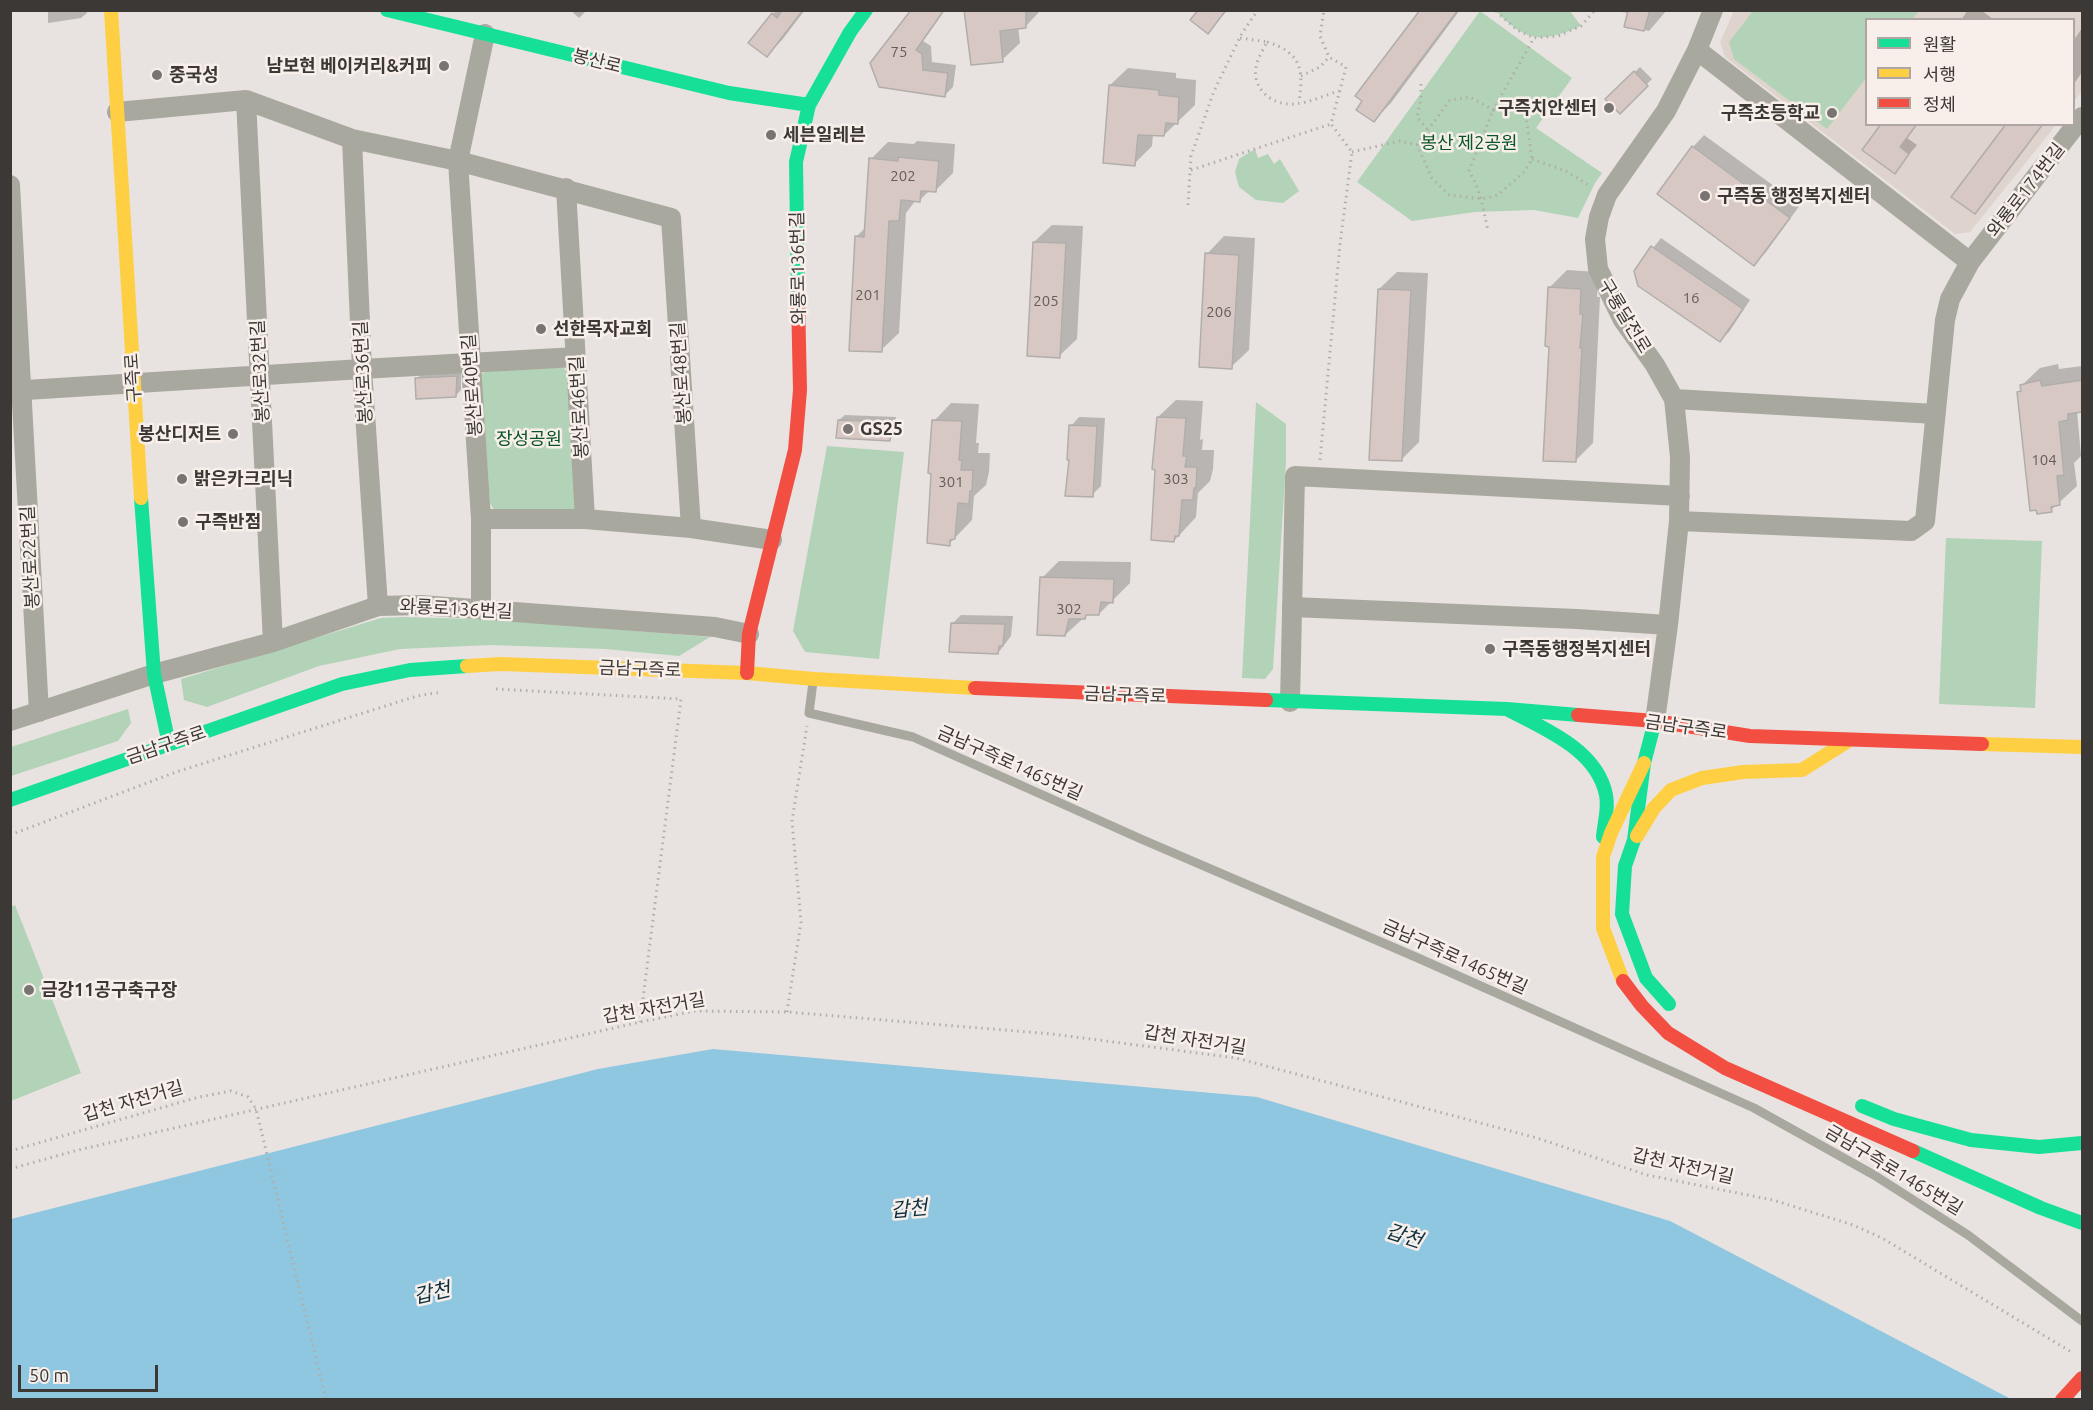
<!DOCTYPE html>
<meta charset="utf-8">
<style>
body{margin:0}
#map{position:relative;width:2093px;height:1410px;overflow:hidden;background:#e8e3e0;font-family:Ubuntu,"Noto Sans KR",sans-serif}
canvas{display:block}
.frame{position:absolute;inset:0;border:12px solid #3c3836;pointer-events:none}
.legend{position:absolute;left:1865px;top:18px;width:210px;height:108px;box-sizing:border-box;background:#f8efea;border:2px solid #ada6a2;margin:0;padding:8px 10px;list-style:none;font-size:18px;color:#3c3836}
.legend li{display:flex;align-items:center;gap:12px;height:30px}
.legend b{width:30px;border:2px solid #ada6a2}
.scale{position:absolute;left:18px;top:1365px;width:140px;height:27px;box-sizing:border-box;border:3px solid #3c3836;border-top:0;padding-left:8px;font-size:18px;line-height:21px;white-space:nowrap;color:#3c3836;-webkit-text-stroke:4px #f8efea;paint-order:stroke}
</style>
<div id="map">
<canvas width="2093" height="1410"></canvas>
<div class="frame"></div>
<ul class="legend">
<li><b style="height:8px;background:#16e098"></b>원활</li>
<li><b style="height:8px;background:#ffcf43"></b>서행</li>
<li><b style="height:8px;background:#f24e42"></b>정체</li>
</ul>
<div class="scale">50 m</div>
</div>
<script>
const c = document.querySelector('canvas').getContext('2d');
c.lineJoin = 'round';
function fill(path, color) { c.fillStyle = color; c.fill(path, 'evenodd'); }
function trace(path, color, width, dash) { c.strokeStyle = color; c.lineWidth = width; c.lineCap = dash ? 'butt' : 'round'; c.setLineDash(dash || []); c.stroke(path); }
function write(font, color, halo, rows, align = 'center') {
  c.font = font + ' Ubuntu,"Noto Sans KR",sans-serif'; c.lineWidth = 5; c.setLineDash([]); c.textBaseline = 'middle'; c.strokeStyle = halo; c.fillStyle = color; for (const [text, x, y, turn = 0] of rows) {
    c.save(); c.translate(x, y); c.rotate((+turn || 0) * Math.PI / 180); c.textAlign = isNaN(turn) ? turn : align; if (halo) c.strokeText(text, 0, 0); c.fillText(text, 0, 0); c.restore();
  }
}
fill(new Path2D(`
 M1734,11H2082V91L2074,102V20H1866V124L2056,125L1970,232L1955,234L1725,57L1720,42Z`), '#dfd3cd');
fill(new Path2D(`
 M1480,11L1572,78L1536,128L1602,173L1595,183L1578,218L1534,210L1475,212L1412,221L1357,182Z
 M1496,11H1570L1581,26C1542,43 1527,43 1496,11Z
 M1753,11V10L1919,11L1912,19L1866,20V78L1827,129L1734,59L1729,42Z
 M1255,149L1258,158L1268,154L1274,164L1280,159L1299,191L1283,203L1256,200L1239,187L1235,172L1239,159Z
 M560,364L567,372L578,506L571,513H496L490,503L481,374L486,372Z
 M1256,402L1286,424V462L1273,669L1265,679L1242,678Z
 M827,446L904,452L879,659L805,652L793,631Z
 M1946,538L2042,541L2035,708L1939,704Z
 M403,617L504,620L710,637L679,656L605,649L491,645L400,649L319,666L207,707L184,700L181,679L381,618Z
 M128,709L131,723L118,741L11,776V747Z
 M15,905L81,1073L11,1101L10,907Z`), '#b2d3b7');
fill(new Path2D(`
 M713,1049L1257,1097L1670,1221L2011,1399H11V1219L598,1069Z`), '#8fc6e0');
fill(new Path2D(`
 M48,10H87V13L81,18L48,23Z
 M570,10H587L579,18Z
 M776,10H805L782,40L767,55L773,14Z
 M913,10H945L923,41L931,46L932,62L956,65L953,87L945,95L880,86Z
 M966,10H1041L1026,26L1018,27L1020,43L1002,60Z
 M1194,10H1228L1207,32L1198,13Z
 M1422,10H1460L1391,103L1374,120Z
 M1621,10H1667L1649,31L1626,26L1629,13L1621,12Z
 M1968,10H1981L1994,20H1961Z
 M2082,28V72L2074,84V40Z
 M1640,67L1652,79L1620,111L1607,99Z
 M1128,68L1176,73V78L1196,80L1195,105L1164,135L1153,134L1152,146L1134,164L1110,85Z
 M1883,124H1917L1907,138L1917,145L1894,172Z
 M2008,124H2043L1984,203L1975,212Z
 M1704,135L1800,205L1766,252L1754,264L1693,147Z
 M917,141L955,144L953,173L936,190H930L920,200H916L906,213L899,333L881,350L856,237L866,227L871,159L888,142L914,144Z
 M1052,225L1083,226L1077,339L1059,356L1034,242Z
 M1224,236L1255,238L1249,350L1231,367L1207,254Z
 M1661,238L1750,300L1729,332L1720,340L1635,271Z
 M1567,270L1598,272L1597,297H1600L1593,443L1575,461L1551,345L1549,288Z
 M1397,272L1428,273L1419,442L1401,460L1379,289Z
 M2058,364L2059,369L2082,366V410L2077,411L2081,456L2074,463L2077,486L2051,510L2019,392L2023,388L2022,385L2040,368Z
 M461,371V390L456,395L417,379L422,373Z
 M1176,400L1203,401L1200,440L1203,439L1202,450H1214L1213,469L1210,481L1198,493L1196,517L1174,541L1158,417Z
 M951,403L979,404L976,443H979L978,453H990L989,472L986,485L974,496L972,520L949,544L934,421Z
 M845,415L896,417L895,434L890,440L839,420Z
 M1079,417L1105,418L1101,486L1092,495L1071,426Z
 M1059,561L1131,562L1130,583L1099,614L1089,613L1065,635L1042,578Z
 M961,615L1013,616L1011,636L998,653L953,623Z`), '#0003');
const building = new Path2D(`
 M782,10H803L767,57L748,43L772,13L777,18Z
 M911,10H944L916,50L922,54L923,70L948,73L945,97L879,87L870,63Z
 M964,10H1026V28L1000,31L1003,62L971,65Z
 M1198,10H1226L1208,34L1190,20Z
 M1420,10H1458L1374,122L1356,110L1362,101L1355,96Z
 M1628,10H1650L1644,31L1624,27Z
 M1634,71L1648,86L1620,114L1605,99Z
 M1109,85L1159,90V95L1179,97L1178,124L1166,123L1164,136L1138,135L1135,166L1103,163Z
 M1881,124H1917L1900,147L1909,154L1895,174L1862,150Z
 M2006,124H2043L1975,214L1951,197Z
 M1692,146L1790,218L1754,266L1657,194Z
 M898,157L939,161L936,192L921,191L920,202L901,200L899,221H889L882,352L849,351L855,236L864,237L869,158L898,161Z
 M1033,242L1066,243L1060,358L1027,356Z
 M1651,246L1743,309L1720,342L1638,286L1634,271Z
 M1205,253L1239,255L1232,369L1199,367Z
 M1548,287L1581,289L1580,314H1583L1580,348H1582L1576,462L1543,461L1549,347L1545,346Z
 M1378,289L1411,290L1402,461L1369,460Z
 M457,376L456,397L416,399L415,378Z
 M2040,380L2042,386L2082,380V412L2068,414V420L2059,422L2064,475L2057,476L2060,505L2051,507L2052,512L2037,514L2036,510L2030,511L2017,392L2021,391L2020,385Z
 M1157,417L1186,418L1183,456H1187L1185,467H1197L1196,488H1194L1193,500H1182L1179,536H1175L1174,542L1151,540L1155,470L1152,469Z
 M838,420L891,422L890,441L836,438Z
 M932,420L962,421L959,460H962L961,470H973L972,491H970L969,504L958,503L955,539L950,540V546L927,543L931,474L928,473Z
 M1069,425L1097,426L1093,497L1065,496L1069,460H1067Z
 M1040,577L1114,579L1113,603L1101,602L1099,615H1086L1085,619H1069L1065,636L1037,635Z
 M951,623L1005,624L1003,646H999L998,654L949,652Z`);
fill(building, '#d8c8c3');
trace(building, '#b0adab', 1.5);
trace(new Path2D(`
 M1496,11L1517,30L1534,38
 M10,26V62
 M1240,38L1267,42C1263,50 1257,59 1256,68C1252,89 1273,106 1294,104C1309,103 1325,95 1339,91
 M1267,42C1301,52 1304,70 1299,102
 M1301,76L1320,67L1329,57
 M1421,84V98L1417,117L1428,130
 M1417,145L1450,100L1470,97L1493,110L1534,38L1558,36L1581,26L1595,10
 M1352,152L1400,141L1417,145L1432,178L1449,195L1482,199L1498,195L1524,172L1532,159L1524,104L1493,110L1469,171C1481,191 1483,208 1488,231
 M1532,159L1566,171L1590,186
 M1191,170L1331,124
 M1188,205L1191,156L1214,91L1242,33L1258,10
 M1320,460L1340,244L1352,152L1331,124L1346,67L1329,57L1320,36L1324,10
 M496,689L681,699L640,1022
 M10,835L176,772L417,696L442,692
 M787,1012L801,922L792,821L807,726
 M10,1151L199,1097L231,1091L248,1097L256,1109L326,1400
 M10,1169L78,1150L640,1022L695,1011L787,1012L1052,1034L1236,1058L1537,1138L1647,1175L1773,1200L1853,1225L1882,1238L2073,1353`), '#b0aea8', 3, [1.5, 4.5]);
trace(new Path2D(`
 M813,682L809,713L913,737L1141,839L1418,958L1754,1108L1874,1175L1968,1235L2082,1321`), '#a9a89f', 9);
trace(new Path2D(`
 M1697,50L1970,262
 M246,100L273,642
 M117,112L246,100L352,139L458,161L671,218L691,528
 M352,139L362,369L378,606
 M10,185L39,712
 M566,188L585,519
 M10,391L362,369L576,357
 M1674,399L1935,414
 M481,519H585L691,528L772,540
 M1679,521L1911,531L1925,521L1945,320L1950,299L1970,262L2082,117
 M1292,607L1577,619L1668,625
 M481,610V519L458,161L485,34
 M1290,702L1295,476L1680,496
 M10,721L154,674L273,642L378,606L421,605L715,627L749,634
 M1655,721L1668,625L1679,521L1680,457L1674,399L1655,365L1623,320L1598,269L1595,239L1599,217L1607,195L1666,111L1697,50L1713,10`), '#a9a89f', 20);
trace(new Path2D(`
 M387,10L729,93L809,105
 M798,297L796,162L809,105L850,32L866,10
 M141,498L154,674L169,744
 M1266,700L1507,709L1578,715
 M1507,709C1544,729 1597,749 1606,795C1609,809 1604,823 1603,837
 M1655,721L1644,763L1634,840L1625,866L1622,914L1646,978L1669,1004
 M10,800L342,684L410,670L467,666
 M1862,1106L1894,1119L1971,1140L2039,1147L2082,1143
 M1913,1151L2041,1208L2082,1223`), '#16e098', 14);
trace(new Path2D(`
 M111,10L141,498
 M467,666L501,664L747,673L814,679L975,688
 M1982,744L2082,747
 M1637,836L1654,808L1671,790L1702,778L1743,772L1802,770L1848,741
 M1623,981L1603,928V857L1611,833L1644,763`), '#ffcf43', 14);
trace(new Path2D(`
 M747,673L749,634L795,450L800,390L798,297
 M975,688L1266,700
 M1578,715L1655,721L1750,736L1982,744
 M1623,981L1642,1006L1668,1033L1725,1068L1913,1151
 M2062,1400L2082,1378`), '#f24e42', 14);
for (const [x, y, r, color] of [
 [444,66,6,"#787472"],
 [157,75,6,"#787472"],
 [1609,108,6,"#787472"],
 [1832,113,6,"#787472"],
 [771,135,6,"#787472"],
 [1705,196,6,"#787472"],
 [541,329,6,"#787472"],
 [848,429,6,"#787472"],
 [233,434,6,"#787472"],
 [182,479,6,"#787472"],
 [183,522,6,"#787472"],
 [1490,649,6,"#787472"],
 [29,990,6,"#787472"]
]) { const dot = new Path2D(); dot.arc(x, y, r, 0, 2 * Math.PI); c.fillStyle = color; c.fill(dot); trace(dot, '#f8efea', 2); }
write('15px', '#635c59', null, [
 ["75",899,52],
 ["202",903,176],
 ["201",868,295],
 ["16",1691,298],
 ["205",1046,301],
 ["206",1219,312],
 ["104",2044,460],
 ["303",1176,479],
 ["301",951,482],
 ["302",1069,609]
]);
write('18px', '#3c3836', '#f8efea', [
 ["봉산로",597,61,14],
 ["와룡로174번길",2026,190,-52],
 ["와룡로136번길",798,268,-91],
 ["구룡달전로",1625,316,59],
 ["봉산로32번길",260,371,-93],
 ["봉산로36번길",363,372,-93],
 ["봉산로48번길",681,373,-94],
 ["구즉로",133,378,-94],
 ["봉산로40번길",472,385,-94],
 ["봉산로46번길",579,407,-93],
 ["봉산로22번길",30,557,-93],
 ["와룡로136번길",456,609,3],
 ["금남구즉로",640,669,2],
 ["금남구즉로",1125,695,2],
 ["금남구즉로",1686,727,8],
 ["금남구즉로",166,745,-19],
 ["금남구즉로1465번길",1010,763,24],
 ["금남구즉로1465번길",1455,957,24],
 ["갑천 자전거길",654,1008,-10],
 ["갑천 자전거길",1195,1040,9],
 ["갑천 자전거길",133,1101,-16],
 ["갑천 자전거길",1683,1166,13],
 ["금남구즉로1465번길",1894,1170,31]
]);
write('bold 18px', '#3c3836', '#f8efea', [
 ["남보현 베이커리&커피",432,66,"right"],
 ["중국성",169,75],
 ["구즉치안센터",1597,108,"right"],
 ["구즉초등학교",1820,113,"right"],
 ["세븐일레븐",783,135],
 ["구즉동 행정복지센터",1717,196],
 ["선한목자교회",553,329],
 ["GS25",860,429],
 ["봉산디저트",221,434,"right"],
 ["밝은카크리닉",194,479],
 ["구즉반점",195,522],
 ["구즉동행정복지센터",1502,649],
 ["금강11공구축구장",41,990]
], 'left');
write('18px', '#075629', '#f8efea', [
 ["봉산 제2공원",1469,143],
 ["장성공원",529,439]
]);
write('italic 20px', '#0a3040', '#f8efea', [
 ["갑천",909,1209,-5],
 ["갑천",1404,1236,18],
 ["갑천",432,1293,-13]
]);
</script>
